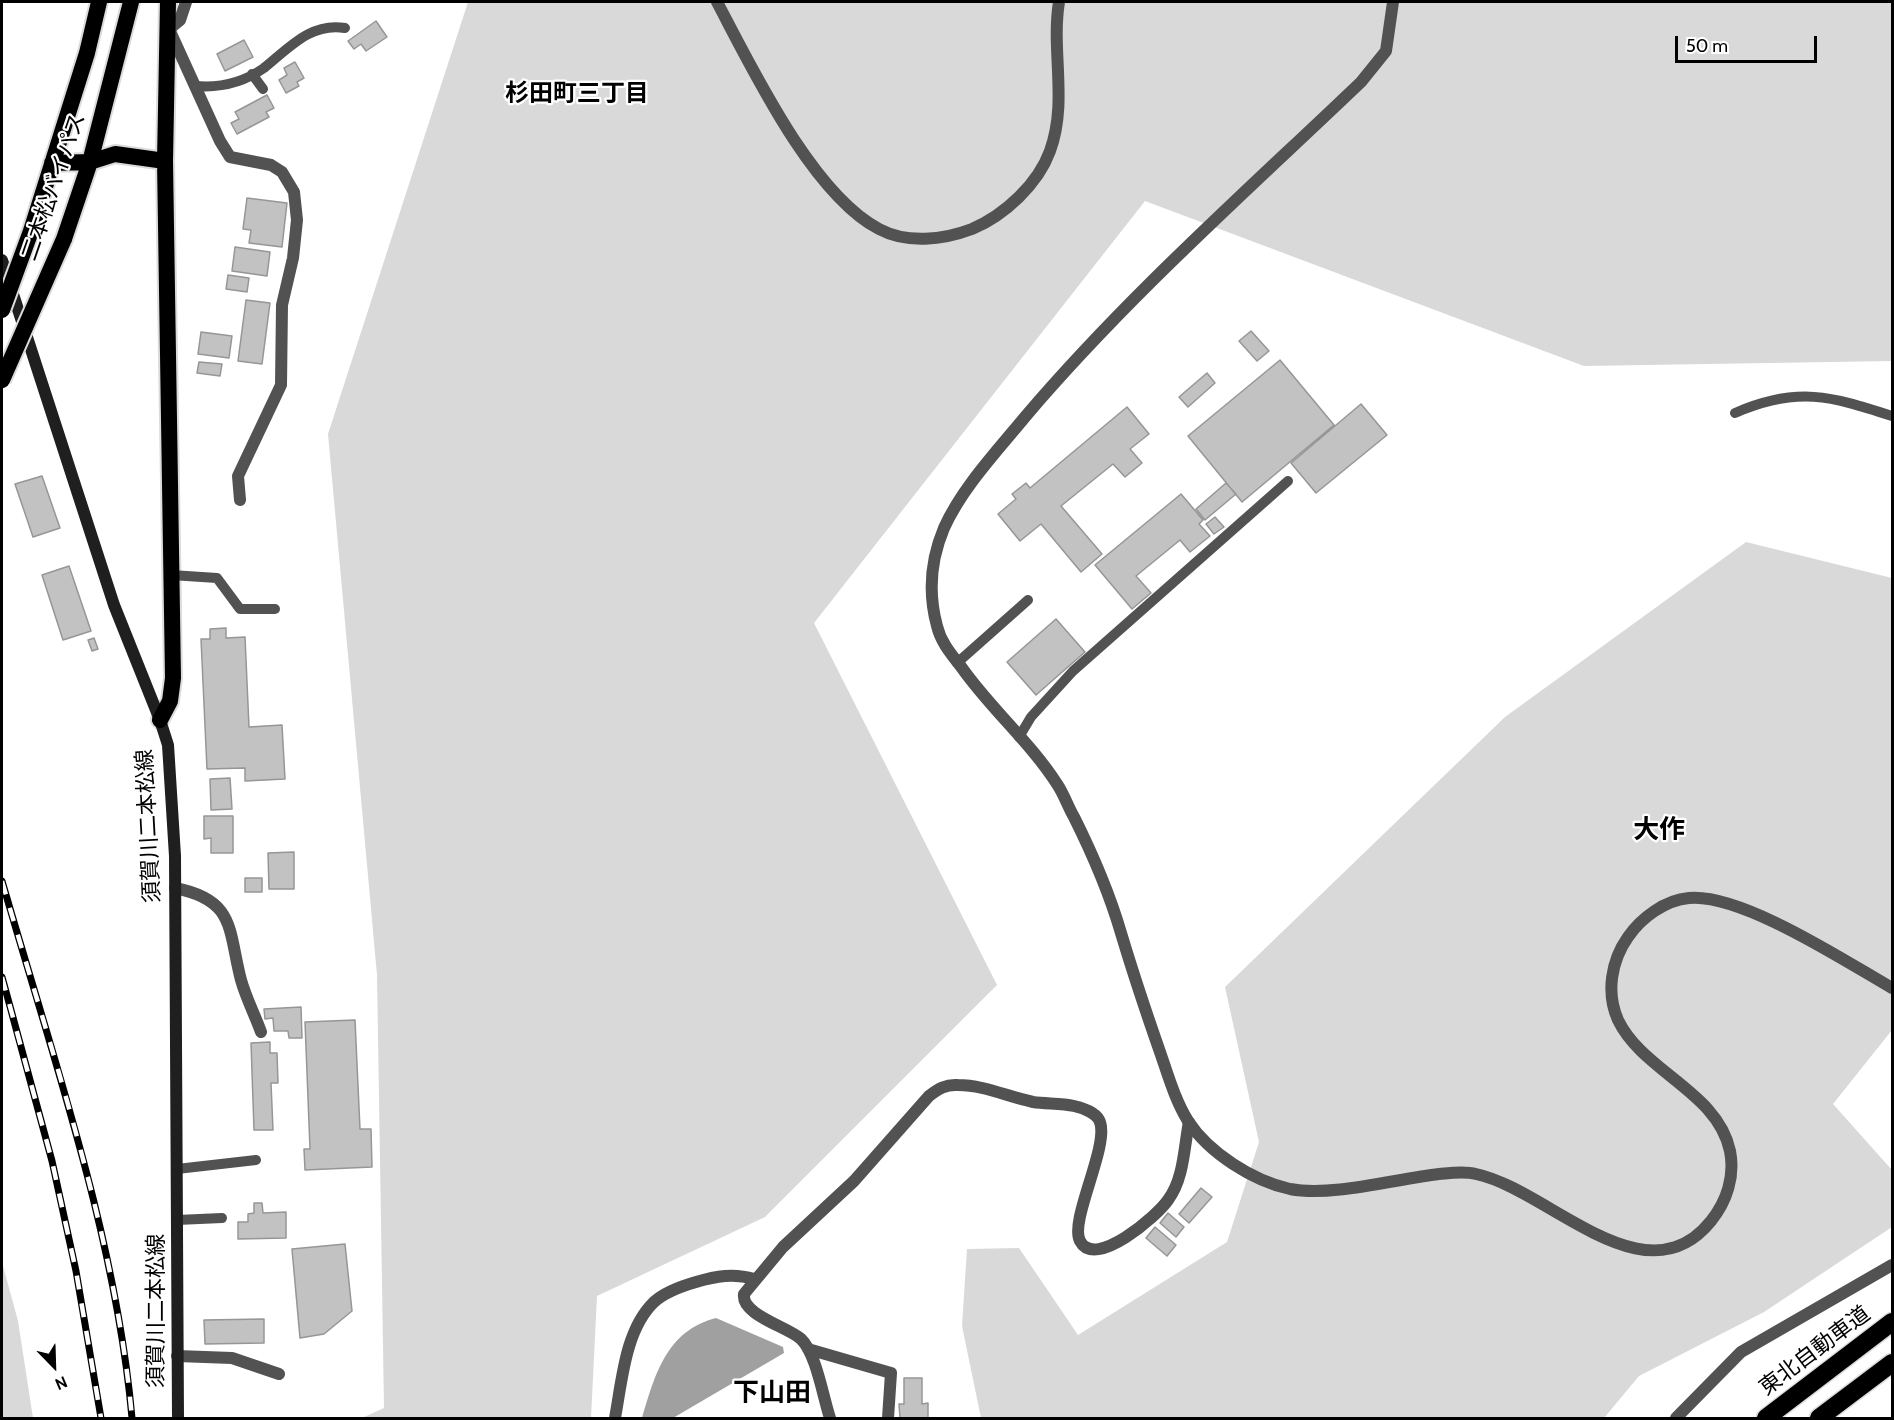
<!DOCTYPE html>
<meta charset="utf-8">
<style>
body{margin:0}
#map{position:relative;width:1894px;height:1420px;overflow:hidden;background:#fff;font-family:Cabin,sans-serif}
canvas{display:block}
.frame{position:absolute;inset:0;border:3px solid #000;pointer-events:none}
.north{position:absolute;left:24px;top:1336px;width:60px;height:60px;-webkit-text-stroke:4px #fff;paint-order:stroke;rotate:157deg;font-size:16px;font-weight:700;line-height:24px;text-align:center;color:#000}
.north::after{content:'';display:block;margin:auto;width:21px;height:27px;background:#000;clip-path:polygon(50% 0,100% 100%,50% 72%,0 100%)}
.scale{position:absolute;left:1675px;top:36px;width:142px;height:27px;box-sizing:border-box;border:3px solid #000;border-top:0;padding-left:8px;font-size:18px;line-height:21px;white-space:nowrap;color:#000;-webkit-text-stroke:4px #fff;paint-order:stroke}
</style>
<div id="map">
<canvas width="1894" height="1420"></canvas>
<div class="frame"></div>
<div class="north">N</div>
<div class="scale">50 m</div>
</div>
<script>
const c = document.querySelector('canvas').getContext('2d');
c.lineJoin = 'round';
function fill(path, color) { c.fillStyle = color; c.fill(path, 'evenodd'); }
function trace(path, color, width, dash) { c.strokeStyle = color; c.lineWidth = width; c.lineCap = dash ? 'butt' : 'round'; c.setLineDash(dash || []); c.stroke(path); }
function write(font, color, halo, rows, align = 'center') {
  c.font = font + ' Cabin,"Noto Sans JP",sans-serif'; c.lineWidth = 4.5; c.setLineDash([]); c.textBaseline = 'middle'; c.strokeStyle = halo; c.fillStyle = color; for (const [text, x, y, turn = 0] of rows) {
    c.save(); c.translate(x, y); c.rotate((+turn || 0) * Math.PI / 180); c.textAlign = isNaN(turn) ? turn : align; if (halo) c.strokeText(text, 0, 0); c.fillText(text, 0, 0); c.restore();
  }
}
fill(new Path2D(`
 M468,2H1892V361L1584,366L1145,201L814,623L997,985L765,1217L597,1296L591,1418H362L384,1408L377,975L328,434Z
 M1746,542L1892,578V1030L1833,1104L1892,1170V1227L1764,1312L1639,1376L1604,1418H981L962,1326L967,1249L1019,1248L1078,1335L1227,1242L1259,1142L1225,987L1505,717Z
 M2,1262L18,1321L33,1418H2Z`), '#d9d9d9');
fill(new Path2D(`
 M716,1318L783,1347L784,1353L673,1418H642C655,1375 666,1331 716,1318Z`), '#a0a0a0');
const building = new Path2D(`
 M376,21L387,37L366,51L361,44L354,49L348,41Z
 M244,40L253,57L225,71L217,54Z
 M295,62L304,78L297,82L299,86L286,93L279,80L287,75L284,68Z
 M267,95L274,108L266,112L269,117L237,134L231,123L239,119L235,112Z
 M247,198L287,203L282,247L249,243L251,230L243,229Z
 M235,247L270,252L267,276L232,271Z
 M228,275L249,278L247,292L226,289Z
 M246,300L270,303L262,364L238,361Z
 M1251,331L1269,351L1257,361L1239,341Z
 M201,332L232,336L229,358L198,354Z
 M1280,360L1334,425L1242,502L1188,436Z
 M199,362L222,364L220,376L197,373Z
 M1207,373L1215,383L1188,407L1179,397Z
 M1361,404L1387,435L1316,493L1291,463Z
 M1127,407L1149,434L1130,449L1142,463L1125,477L1113,464L1061,506L1102,554L1081,572L1041,524L1020,541L998,514L1016,499L1012,494L1026,483L1030,488Z
 M42,476L60,528L33,537L15,484Z
 M1226,483L1236,494L1205,520L1196,509Z
 M1181,494L1203,520L1199,524L1210,536L1190,552L1180,540L1136,576L1151,593L1132,609L1095,565Z
 M1215,517L1224,527L1214,534L1206,524Z
 M69,566L91,631L63,640L42,575Z
 M1056,619L1085,652L1036,695L1007,662Z
 M226,628V638L245,637L249,727L282,725L285,779L245,781V768L207,769L201,639H210V629Z
 M94,638L98,649L92,651L88,640Z
 M230,778L232,809L211,810L210,779Z
 M204,816H233V853H211V838L204,839Z
 M294,852V889H269L268,853Z
 M245,878H262V892H245Z
 M301,1007L302,1038H289L288,1031H274L273,1018L265,1019L264,1009Z
 M355,1020L360,1129H371L372,1167L305,1170L304,1149H310L305,1022Z
 M270,1042V1053H277L278,1083H271L273,1130H254L251,1043Z
 M1201,1188L1212,1197L1189,1223L1179,1214Z
 M254,1203H262L263,1213L286,1212V1238L238,1239V1222H248V1214L254,1213Z
 M1168,1213L1184,1227L1176,1237L1160,1223Z
 M1155,1227L1176,1245L1167,1256L1146,1238Z
 M345,1244L352,1311L324,1334L300,1338L292,1249Z
 M264,1319V1343L205,1344L204,1320Z
 M904,1378H922V1404L928,1403V1418H900L899,1404H904Z`);
fill(building, '#c2c2c2');
trace(building, '#969696', 1.5);
const trunk = new Path2D(`
 M52,163L90,162L115,154L165,161
 M31,231L87,53L99,2
 M64,239L90,162L131,2
 M160,720L170,701L173,678L165,161L168,2`);
const motorway = new Path2D(`
 M1766,1418L1892,1322
 M1819,1418L1892,1363`);
trace(trunk, '#dbdbdb', 20);
trace(motorway, '#dbdbdb', 21);
trace(new Path2D(`
 M252,74L263,89
 M196,86C220,88 244,82 264,68C289,48 311,22 345,28
 M1735,413C1797,386 1831,396 1892,416
 M171,575L217,578L240,609H275
 M957,663L1028,600
 M1019,737L1031,717L1073,671L1288,481
 M177,1169L256,1160
 M177,1220L222,1218`), '#525252', 10);
trace(new Path2D(`
 M186,2L180,20L169,29L220,141L230,157L271,165L282,172L294,192L297,220L293,258L282,305L281,385L238,476L240,500
 M175,888C236,900 228,930 241,980C246,998 255,1015 261,1032
 M808,1349L891,1373L888,1418
 M177,1356L232,1358L279,1374
 M615,1418C622,1381 625,1330 654,1302C665,1292 682,1286 696,1282C716,1276 734,1273 754,1279
 M830,1418C823,1397 816,1353 801,1339C788,1327 741,1315 744,1294L783,1247L854,1181L929,1096C938,1089 946,1084 958,1085C984,1085 1008,1097 1033,1102C1046,1104 1061,1103 1074,1106C1083,1108 1097,1113 1100,1122C1109,1147 1069,1221 1080,1241C1095,1270 1157,1216 1168,1200C1184,1179 1184,1147 1189,1122`), '#525252', 12);
trace(new Path2D(`
 M717,2C752,68 812,194 879,229C907,244 943,240 972,229C1005,215 1038,184 1050,151C1068,102 1051,51 1059,2
 M1393,2L1386,51L1361,82C1247,191 1128,296 1025,417C997,451 962,488 944,528C931,559 928,593 937,626C941,643 952,655 962,668C991,709 1030,742 1057,784C1064,794 1068,807 1074,817C1093,855 1109,892 1121,933C1133,973 1146,1012 1160,1052C1168,1075 1175,1100 1188,1121C1209,1153 1253,1181 1290,1189C1332,1197 1395,1179 1439,1174C1451,1173 1464,1171 1476,1174C1548,1189 1645,1303 1711,1221C1727,1201 1735,1176 1730,1151C1718,1092 1643,1072 1618,1020C1606,993 1611,961 1628,937C1641,918 1665,900 1689,898C1741,893 1845,961 1892,988
 M1676,1418L1741,1352L1892,1265`), '#525252', 12);
trace(new Path2D(`
 M2,260L114,605L160,720L168,745L175,856L178,1418`), '#1f1f1f', 12);
trace(trunk, '#000', 16);
trace(motorway, '#000', 18);
const rail = new Path2D(`
 M2,881C52,1055 116,1237 132,1418
 M2,977L52,1161L76,1271L101,1418`);
trace(rail, '#000', 7);
trace(rail, '#fff', 4.5, [14]);
const trunkBridge = new Path2D(`
 M2,310L31,231
 M2,380L64,239`);
trace(trunkBridge, '#dbdbdb', 20, []);
trace(trunkBridge, '#000', 16);
write('22px', '#000', '#fff', [
 ["二本松バイパス",54,187,-71],
 ["須賀川二本松線",149,826,-93],
 ["須賀川二本松線",157,1311,-90],
 ["東北自動車道",1815,1351,-37]
]);
write('bold 24px', '#000', '#fff', [
 ["杉田町三丁目",577,94]
]);
write('bold 26px', '#000', '#fff', [
 ["大作",1659,830],
 ["下山田",772,1393]
]);
</script>
